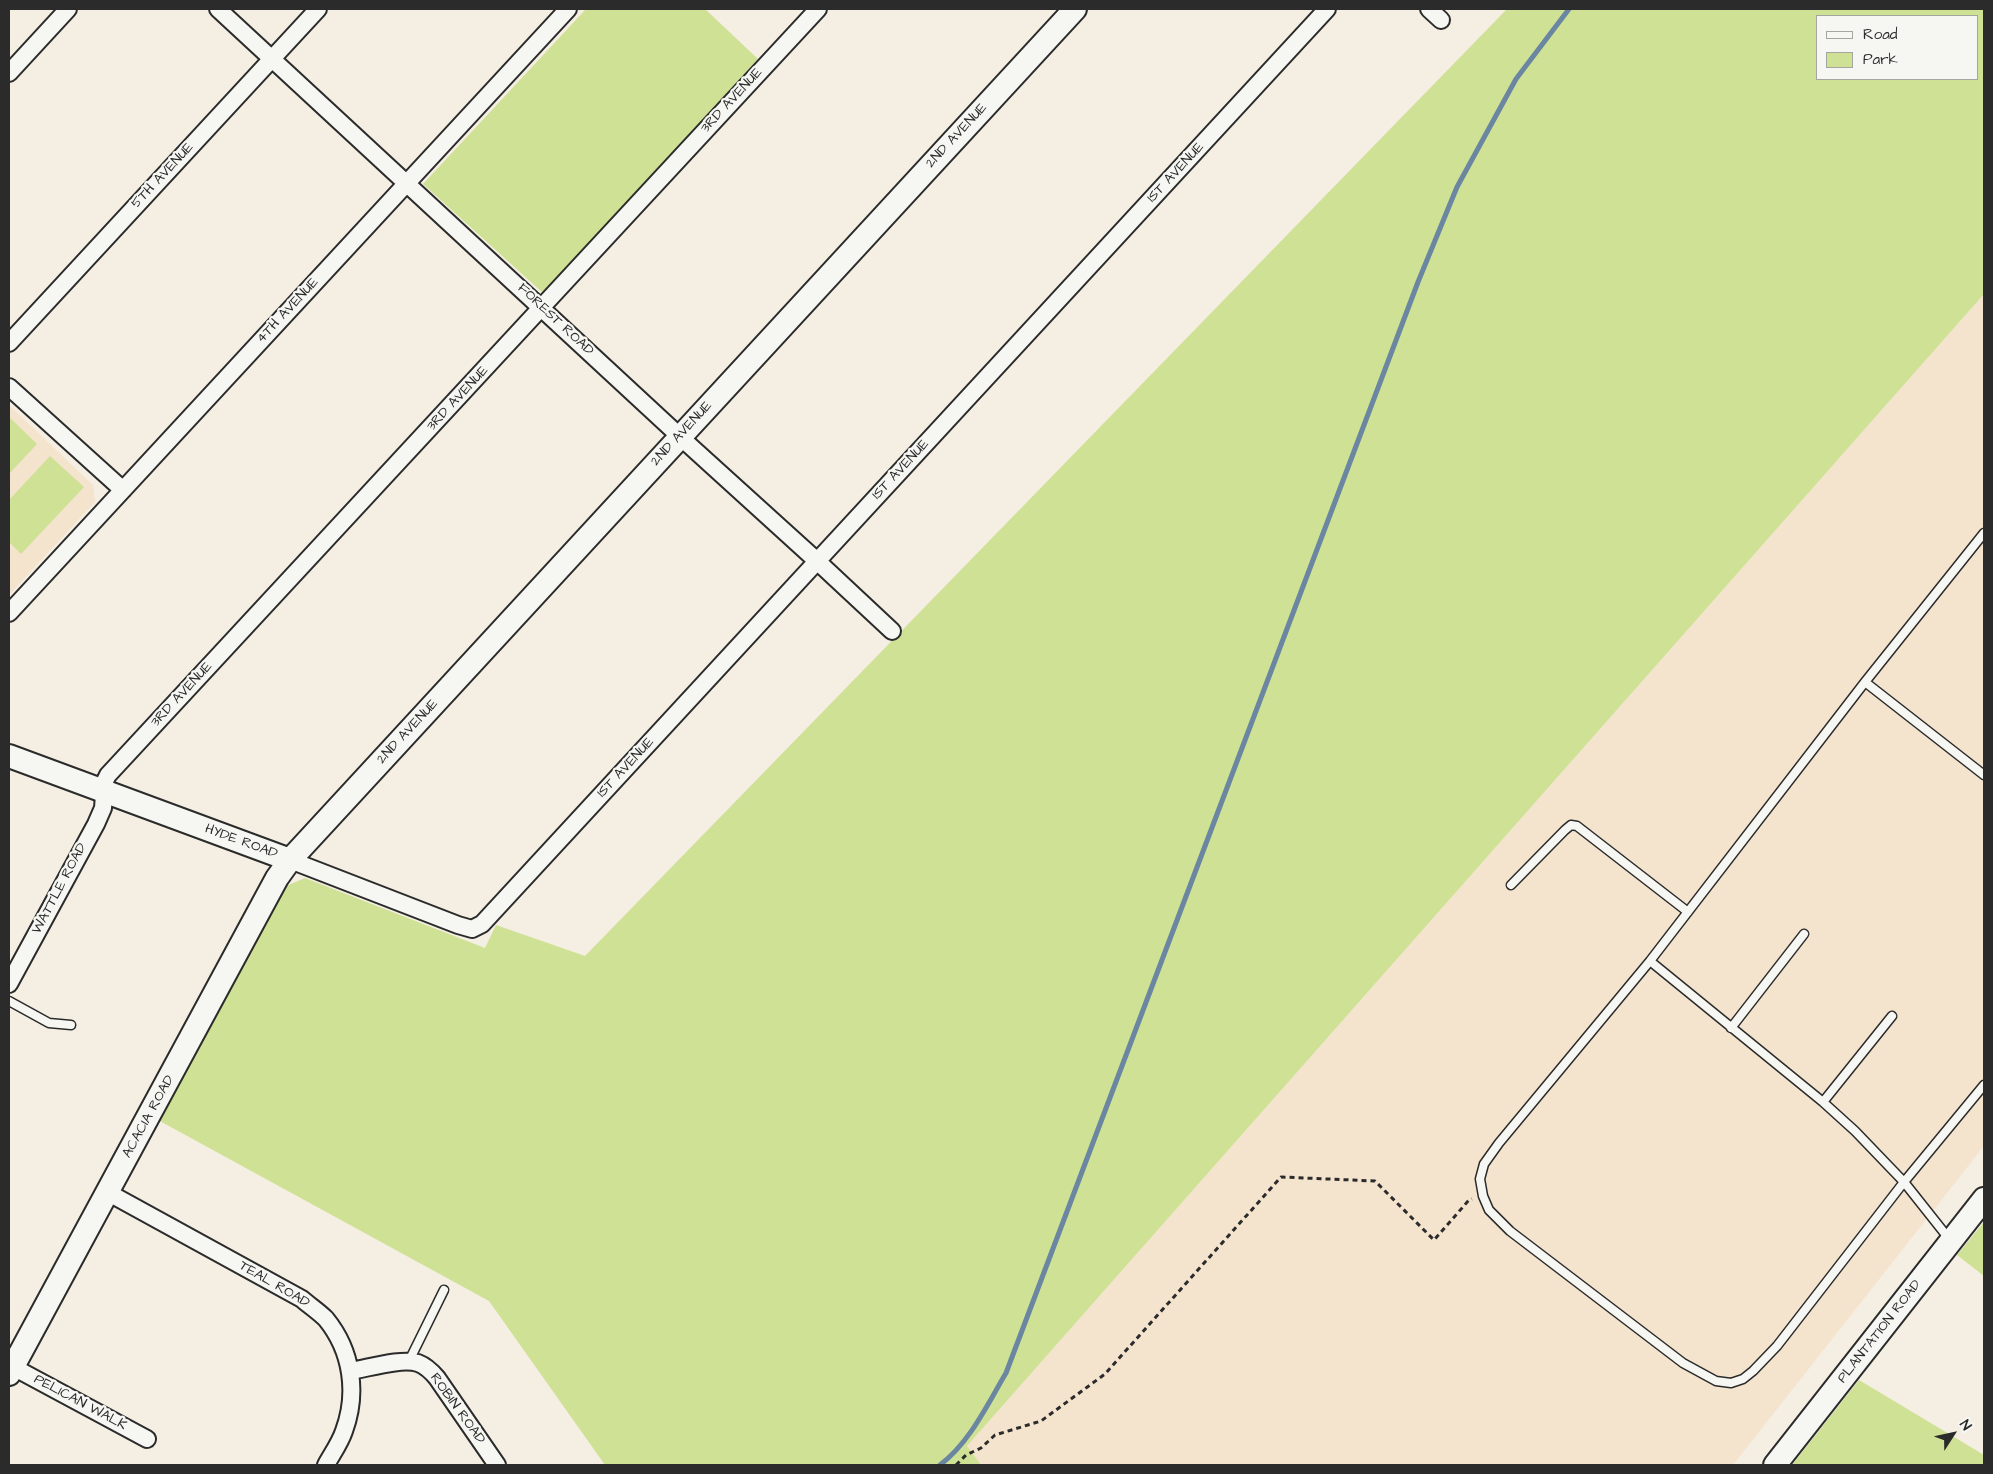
<!DOCTYPE html>
<style>
body{margin:0}
#map{position:relative;width:1993px;height:1474px;overflow:hidden;background:#f5eee2;font-family:"Architects Daughter",sans-serif}
canvas{display:block}
.frame{position:absolute;inset:0;border:10px solid #2b2b2b;pointer-events:none}
.legend{position:absolute;left:1816px;top:15px;width:162px;height:65px;box-sizing:border-box;background:#f6f6f2;border:1px solid #a5a5a2;margin:0;padding:6px 9px;list-style:none;font-size:15px;color:#2b2b2b}
.legend li{display:flex;align-items:center;gap:10px;height:25px}
.legend b{width:25px;border:1px solid #a5a5a2}
.north{position:absolute;left:1928px;top:1409px;width:50px;height:50px;-webkit-text-stroke:4px #f6f6f2;paint-order:stroke;rotate:55deg;font-size:14px;font-weight:700;line-height:20px;text-align:center;color:#2b2b2b}
.north::after{content:'';display:block;margin:auto;width:18px;height:22px;background:#2b2b2b;clip-path:polygon(50% 0,100% 100%,50% 72%,0 100%)}
</style>
<div id="map">
<canvas width="1993" height="1474"></canvas>
<div class="frame"></div>
<ul class="legend">
<li><b style="height:6px;background:#f6f6f2"></b>Road</li>
<li><b style="height:14px;background:#cfe195"></b>Park</li>
</ul>
<div class="north">N</div>
</div>
<script>
const c = document.querySelector('canvas').getContext('2d');
c.lineJoin = 'round';
function fill(path, color) { c.fillStyle = color; c.fill(path, 'evenodd'); }
function trace(path, color, width, dash) { c.strokeStyle = color; c.lineWidth = width; c.lineCap = dash ? 'butt' : 'round'; c.setLineDash(dash || []); c.stroke(path); }
function write(font, color, halo, rows, align = 'center') {
  c.font = font + ' "Architects Daughter",sans-serif'; c.lineWidth = 4.5; c.setLineDash([]); c.textBaseline = 'middle'; c.strokeStyle = halo; c.fillStyle = color; for (const [text, x, y, turn = 0] of rows) {
    c.save(); c.translate(x, y); c.rotate((+turn || 0) * Math.PI / 180); c.textAlign = isNaN(turn) ? turn : align; if (halo) c.strokeText(text, 0, 0); c.fillText(text, 0, 0); c.restore();
  }
}
fill(new Path2D(`
 M1984,294V1146L1733,1465H981L967,1446Z
 M9,405L93,485L95,502L9,595Z`), '#f4e4ce');
fill(new Path2D(`
 M586,9H705L758,59L543,293L423,184Z
 M1507,9H1984V294L967,1446L981,1465H605L489,1301L158,1120L286,886L305,878L485,948L496,925L585,956ZM1817,16H1977V79H1817Z
 M9,417L37,444L9,474Z
 M50,456L84,487L21,554L9,542V500Z
 M1984,1222V1276L1957,1255Z
 M1859,1380L1984,1455V1465H1792Z`), '#cfe195');
trace(new Path2D(`
 M940,1465C970,1442 987,1405 1006,1373L1418,282L1457,187L1516,79L1569,9`), '#6b86a1', 5);
const lane = new Path2D(`
 M1984,533L1865,682L1650,961L1499,1143L1484,1164L1480,1179L1483,1196L1489,1210L1510,1231L1683,1363L1716,1381L1731,1383L1743,1379L1753,1371L1777,1346L1904,1182L1984,1085
 M1865,682L1984,775
 M1511,885L1565,830L1571,825L1577,826L1688,912
 M1650,961L1823,1102L1855,1131L1904,1182L1950,1240
 M9,1001L49,1023L71,1025
 M1731,1028L1804,934
 M1823,1102L1892,1016
 M409,1361L444,1290`);
const street = new Path2D(`
 M218,9L688,444L817,561L892,631
 M1429,9L1441,20
 M9,73L68,9
 M9,343L318,9
 M9,387L123,490
 M9,613L568,9
 M290,860L458,925L472,929L482,924L1327,9
 M9,984L96,824L103,808L105,781L108,775L818,9
 M107,1192L302,1299C310,1306 319,1312 326,1319C352,1351 358,1393 344,1431C340,1443 332,1454 326,1465
 M13,1367L147,1439
 M350,1371C369,1368 401,1358 418,1363C426,1366 432,1372 437,1378L497,1465`);
const secondary = new Path2D(`
 M9,756L290,860
 M9,1374L277,878L290,860L1075,9
 M1775,1465L1984,1199`);
trace(lane, '#2b2b2b', 11);
trace(street, '#2b2b2b', 20);
trace(secondary, '#2b2b2b', 26);
trace(new Path2D(`
 M956,1465L966,1455L981,1448L995,1435L1041,1421L1105,1374L1281,1177L1375,1181L1434,1240L1469,1200L1472,1199`), '#2b2b2b', 3, [5, 4]);
trace(lane, '#f6f6f2', 8);
trace(street, '#f6f6f2', 16);
trace(secondary, '#f6f6f2', 22);
write('14px', '#2b2b2b', '#f6f6f2', [
 ["3RD AVENUE",732,101,-47],
 ["2ND AVENUE",957,136,-47],
 ["1ST AVENUE",1176,173,-47],
 ["5TH AVENUE",163,176,-47],
 ["4TH AVENUE",288,311,-47],
 ["FOREST ROAD",555,320,43],
 ["3RD AVENUE",458,399,-47],
 ["2ND AVENUE",682,434,-47],
 ["1ST AVENUE",901,470,-47],
 ["3RD AVENUE",182,695,-47],
 ["2ND AVENUE",408,732,-47],
 ["1ST AVENUE",626,768,-47],
 ["HYDE ROAD",241,842,20],
 ["WATTLE ROAD",60,889,-62],
 ["ACACIA ROAD",149,1117,-61],
 ["TEAL ROAD",274,1285,30],
 ["PLANTATION ROAD",1880,1332,-52],
 ["PELICAN WALK",80,1403,28],
 ["ROBIN ROAD",457,1409,54]
]);
</script>
